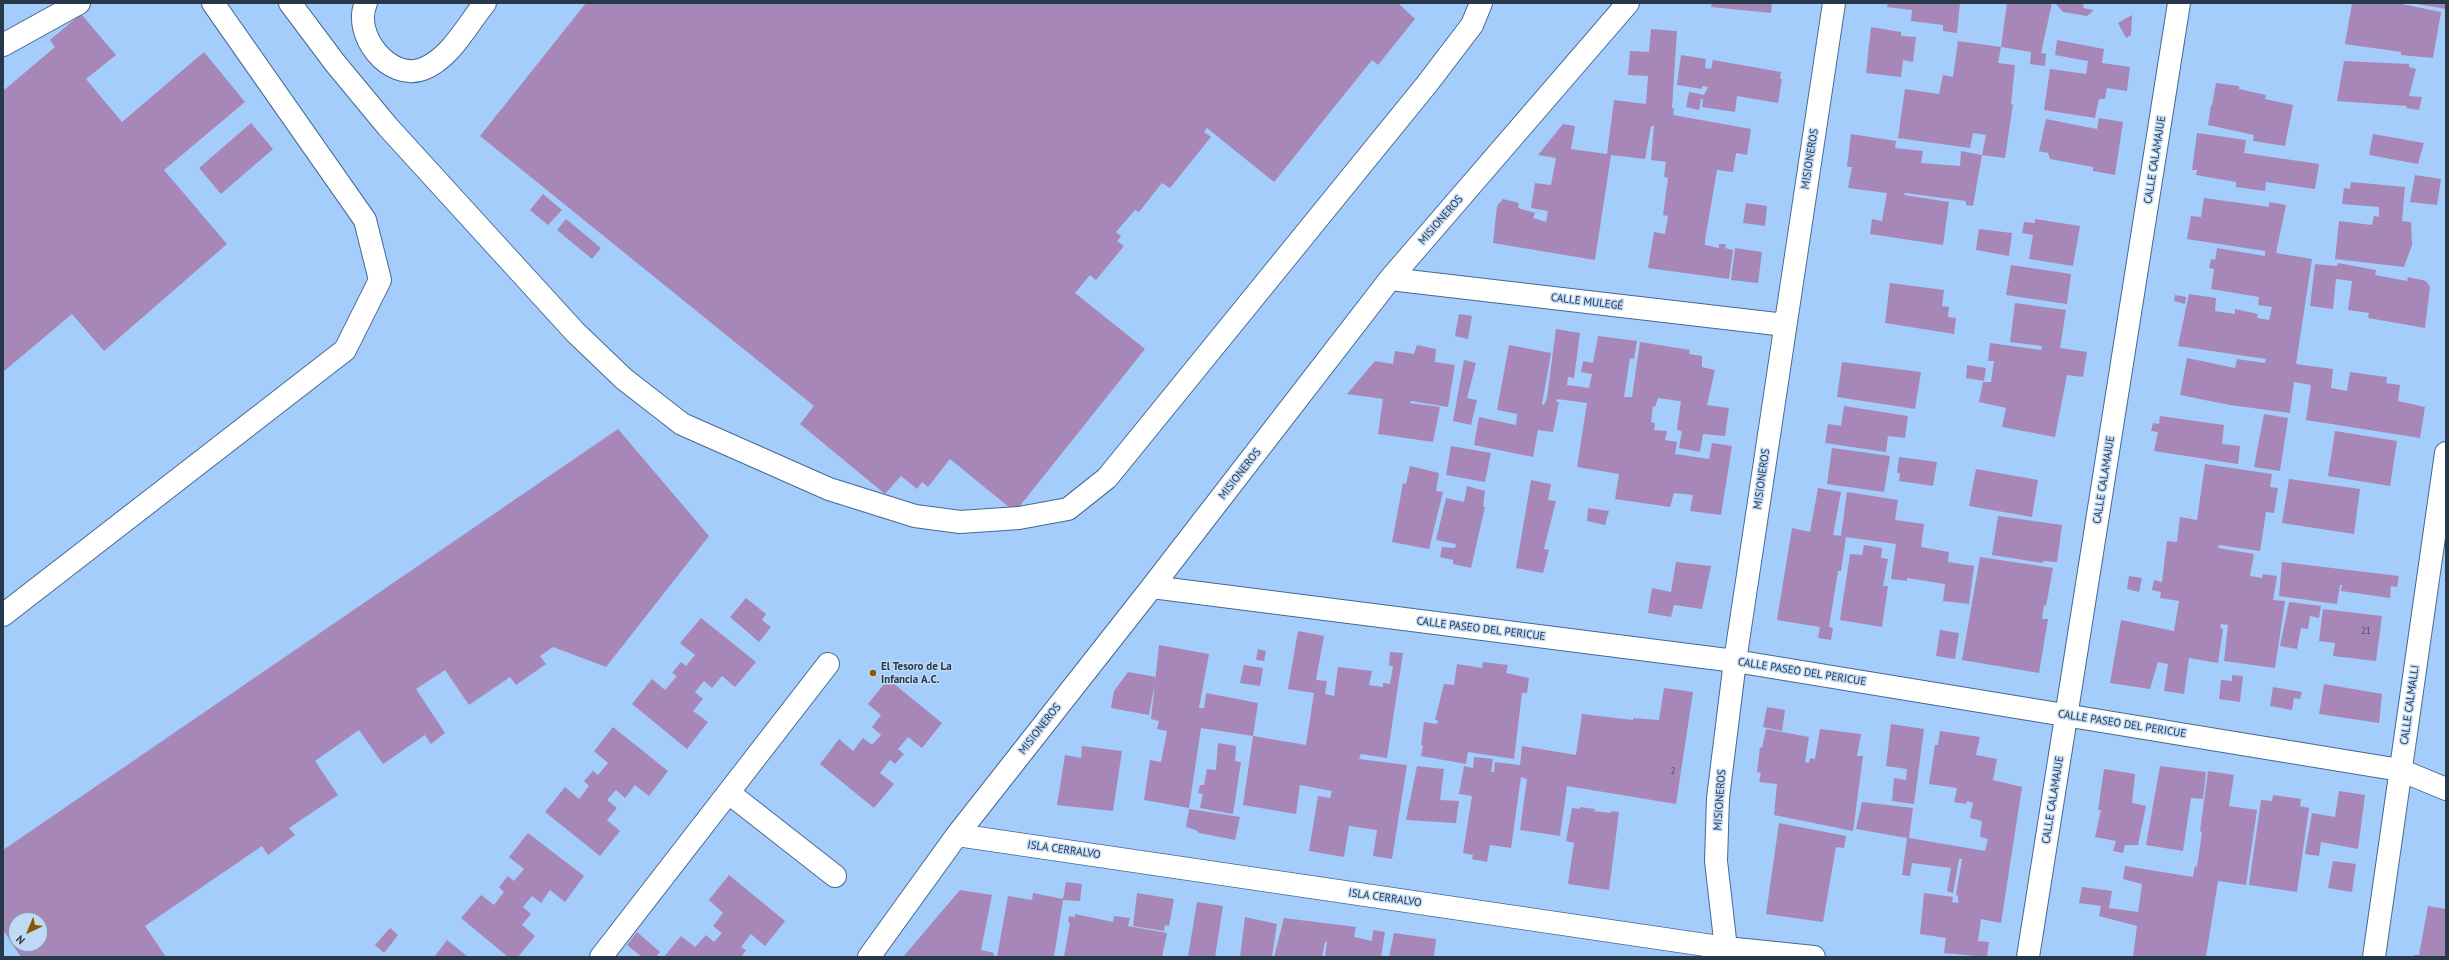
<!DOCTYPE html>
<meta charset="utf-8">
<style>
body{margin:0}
#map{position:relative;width:2449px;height:960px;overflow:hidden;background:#a5cdfc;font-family:"PT Sans",sans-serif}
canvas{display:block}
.frame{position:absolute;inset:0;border:4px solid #28384b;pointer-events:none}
.north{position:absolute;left:8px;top:912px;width:40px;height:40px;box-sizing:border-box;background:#c1d9f5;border:1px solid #8499b1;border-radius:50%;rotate:224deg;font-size:11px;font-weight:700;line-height:16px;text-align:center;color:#28384b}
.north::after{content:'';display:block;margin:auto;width:14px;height:18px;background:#895800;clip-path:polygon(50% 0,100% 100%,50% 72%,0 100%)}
</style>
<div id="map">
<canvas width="2449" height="960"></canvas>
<div class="frame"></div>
<div class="north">N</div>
</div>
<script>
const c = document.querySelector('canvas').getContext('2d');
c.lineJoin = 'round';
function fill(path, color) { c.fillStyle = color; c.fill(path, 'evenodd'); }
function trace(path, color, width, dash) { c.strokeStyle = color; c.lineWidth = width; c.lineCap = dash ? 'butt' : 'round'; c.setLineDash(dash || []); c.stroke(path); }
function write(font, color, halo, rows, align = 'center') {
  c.font = font + ' "PT Sans",sans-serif'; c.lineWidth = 3; c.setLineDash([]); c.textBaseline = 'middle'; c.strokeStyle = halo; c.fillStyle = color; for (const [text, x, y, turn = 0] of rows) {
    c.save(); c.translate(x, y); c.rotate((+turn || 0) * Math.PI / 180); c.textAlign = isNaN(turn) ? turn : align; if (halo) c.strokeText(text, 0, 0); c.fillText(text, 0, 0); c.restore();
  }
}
fill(new Path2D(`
 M586,3H1398L1415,19L1378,65L1372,60L1274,182L1207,128L1204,132L1211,137L1170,188L1162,183L1139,212L1135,210L1116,232L1121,236L1117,241L1124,246L1096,280L1090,275L1075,293L1145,349L1015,512L950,459L928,487L922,482L917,489L901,476L885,494L800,424L814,406L480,136Z
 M1712,3H1772L1771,13L1711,7Z
 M1888,3H1960L1957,33L1943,31V25L1911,21L1912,10L1887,7Z
 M2007,3H2052L2041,53L2046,54L2045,66L2030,64L2031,52L2001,47Z
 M2055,3H2084L2083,8L2094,10L2087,16L2063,12Z
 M2352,3H2397L2441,12L2433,58L2401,55V52L2345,44Z
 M2417,3H2446V9L2417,4Z
 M81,14L116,55L86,79L122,122L204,52L245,102L164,170L227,244L104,351L72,314L3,372V91L55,47L50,40Z
 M2132,15L2131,35L2126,38L2118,23Z
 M1871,27L1901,32V36L1916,37L1913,62L1903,60L1901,77L1866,73Z
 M1651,29L1677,31L1672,108L1674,109L1673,115L1751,129L1747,155L1736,153L1733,172L1717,170L1705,240V245L1719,248V244H1726L1725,248L1733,250L1729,279L1648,268L1654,232L1665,234L1668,216L1663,215L1668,178L1664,177L1666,162L1651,160L1654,126H1651L1645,159L1611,155L1595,260L1493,243L1497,206L1503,199L1519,203L1518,208L1535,213L1533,218L1546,222L1548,211L1531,208L1535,183L1551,185L1556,158L1538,155L1563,124L1575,126L1571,149L1607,154L1614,100L1646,104L1648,76L1628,75L1630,51L1649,52Z
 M2057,40L2104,49L2102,63L2130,67L2127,91L2107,88L2105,99H2099L2095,118L2044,110L2050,69L2086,74L2088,61L2055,55Z
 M1958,41L2001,47L1998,63L2015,65L2011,105L2013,104L2005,158L1982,155L1973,206L1966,205V201L1905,193L1904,195L1949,202L1943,245L1870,234L1872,219L1882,221L1887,193L1848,188L1852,167H1847L1851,134L1896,141L1895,148L1923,151L1921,163L1960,166L1961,151L1982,155L1986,135L1973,133L1970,148L1898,138L1905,89L1939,94L1943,75L1953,77Z
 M1681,55L1706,59L1705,68L1711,69L1713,60L1781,72L1780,79H1782L1778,103L1737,96L1735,112L1702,107L1703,99H1701L1699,110L1686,107L1689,92L1704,95L1708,87L1702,86V89L1677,85Z
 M2344,61L2409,64V67L2416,69L2409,96L2422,97L2419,110L2406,108L2407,106L2337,101Z
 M2216,83L2239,86V89L2266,95L2265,99L2293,105L2285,146L2253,141L2254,135L2208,125L2211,105L2220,107L2212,105Z
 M2099,118L2123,122L2115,175L2093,171V167L2050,159L2048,153L2039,151L2046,119L2097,129Z
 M251,123L273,149L221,194L199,168Z
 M2197,133L2246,140L2244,153L2319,164L2315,189L2266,182L2265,191L2236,187V182L2196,175L2197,170H2192Z
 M2373,134L2424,143L2418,164L2369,155Z
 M2415,175L2441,179L2437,205L2410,202Z
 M2351,182L2405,187L2402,221L2411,222L2412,245L2404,267L2335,259L2339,221L2372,225L2374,216L2379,217V207L2342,204L2344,188L2350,189Z
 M543,194L562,210L548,225L530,210Z
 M2204,198L2269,207V202L2286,205L2276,253L2312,259L2296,364L2333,369L2331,388L2347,391L2350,372L2387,377L2386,383L2400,385L2398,401L2425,407L2420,438L2306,420L2311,385L2294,382L2290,413L2230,405L2180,395L2187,358L2235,368L2237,359L2265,363L2266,359L2178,346L2189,294L2216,298L2215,311L2235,314V309L2258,314L2257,318L2269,320L2272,307L2258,305L2259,297L2211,289L2214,269L2209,268L2211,259L2215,260L2217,248L2265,256V251L2187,239L2191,216L2201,217Z
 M1746,203L1767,206L1765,226L1743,223Z
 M566,219L601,248L592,259L557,230Z
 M2035,219L2080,226L2073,266L2029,259L2033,235L2022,233L2024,222L2035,223Z
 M1979,229L2012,233L2009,256L1976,250Z
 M1735,248L1762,252L1758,283L1731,280Z
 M2338,263L2376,270L2375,275L2407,281L2408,277L2426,281L2430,287L2425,328L2368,318L2369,313L2348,310L2352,281L2336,279L2333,309L2310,306L2315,264L2337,266Z
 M2011,265L2071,274L2067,304L2006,295Z
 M1890,283L1944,290L1942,306L1949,307L1948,317L1956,318L1954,334L1885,323Z
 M2175,295L2186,297L2185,304L2174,301Z
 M2015,303L2066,310L2060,348L2087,352L2083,377L2067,375L2055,437L2002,427L2006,408L1979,402L1983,382H1991L1994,361H1988L1990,343L2041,350L2042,346L2010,342Z
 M1459,314L1472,316L1468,339L1455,336Z
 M1556,329L1580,333L1574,378L1568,377L1567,385L1589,388L1592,374L1581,372L1583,361L1593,363L1598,336L1637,341L1634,359L1630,358L1624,397H1632L1640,342L1690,350L1689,354L1702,356V367L1715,370L1707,405L1729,408L1725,436L1703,434L1700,452L1679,448L1682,432L1677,429L1681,401H1679L1658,398L1655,407L1653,406L1651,422L1655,423L1654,430L1667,431L1665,440L1677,442L1675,454L1709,459L1712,443L1732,446L1721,515L1690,511L1693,495L1674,493L1670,507L1615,499L1619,474L1577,467L1587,403L1557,399L1556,402H1559L1553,432L1538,430L1533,457L1474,445L1479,417L1516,425L1517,414L1497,410L1509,345L1551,353L1542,404L1544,405L1547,398Z
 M1417,345L1436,349L1435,362L1455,365L1448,407L1411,401L1410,403L1440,407L1433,442L1378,434L1383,399L1347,394L1375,361L1393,364L1395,351L1414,354Z
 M1464,360L1476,363L1467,398L1477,400L1471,425L1453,421Z
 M1842,362L1921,372L1915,409L1837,397Z
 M1967,365L1986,368L1984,381L1966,378Z
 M1844,406L1908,416L1905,438L1888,436L1886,452L1825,443L1828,424L1841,426Z
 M2264,414L2288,418L2280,471L2254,467Z
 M2160,416L2224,425L2222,444L2240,446L2238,464L2154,451L2158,432L2151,431L2153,423L2159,424Z
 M618,429L709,536L606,667L553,647L540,656L546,664L516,685L510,677L469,705L445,670L416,689L445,733L431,744L425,735L383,764L359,730L315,761L338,795L289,828L295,835L268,855L262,846L145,926L166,957H21L3,930V850ZM16,920H40V944H16Z
 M2335,431L2397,441L2390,486L2328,476Z
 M1451,446L1491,453L1485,482L1446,475Z
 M1832,448L1890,456L1884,492L1827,484Z
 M1899,457L1937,462L1933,486L1899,481L1900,473H1897Z
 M2205,464L2272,474L2270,487L2278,488L2274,513L2266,512L2260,551L2219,545L2218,548L2254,554L2250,576L2262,578L2263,574L2277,576L2273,600L2285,601L2275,668L2224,661L2228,625L2221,624L2220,628L2223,629L2218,663L2189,658L2184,694L2164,691L2168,664L2158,662L2150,689L2110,683L2121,620L2174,631L2179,601L2160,598L2161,592L2152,590L2154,580L2162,582L2167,541L2177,542L2180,517L2197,520Z
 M1410,466L1439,473L1436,491L1443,492L1429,549L1392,542L1403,483L1406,484Z
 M1976,469L2038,480L2032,517L1969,506Z
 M2289,479L2360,489L2354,534L2282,523Z
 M1531,480L1551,484L1548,500L1556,501L1544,549L1549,550L1543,573L1516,568Z
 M1467,486L1485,491L1483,507H1485L1471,568L1453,564V560L1440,557L1442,547L1455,548L1456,544L1436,540L1446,498L1464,502Z
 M1818,488L1841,492L1833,535L1841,536L1847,492L1898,500L1895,520L1924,524L1921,547L1949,552L1948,562L1974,566L1969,604L1943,601L1945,584L1907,578V581L1891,579L1896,544L1846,537L1841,571H1838L1829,627L1833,628L1831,640L1818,638L1820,627L1777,620L1792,528L1810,532Z
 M1588,508L1609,511L1605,525L1587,521Z
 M1998,516L2062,525L2057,562L2043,561V563L1992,555Z
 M1864,545L1882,548L1881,558L1888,559L1883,586H1888L1882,627L1840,620L1850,554L1862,555Z
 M1980,557L2053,568L2046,606L2044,605L2042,619H2048L2039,673L1962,660Z
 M1676,562L1711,566L1702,609L1674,605L1671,617L1648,613L1652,588L1671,592Z
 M2282,562L2399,576L2397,587L2391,586L2390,598L2341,591L2342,585H2340L2337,604L2279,596Z
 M2129,576L2142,578L2139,592L2127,589Z
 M746,598L766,614L762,620L771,627L759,642L730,617Z
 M2289,602L2321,606L2319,618L2310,616L2308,629L2301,628L2297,649L2280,646Z
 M2323,609L2382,616L2376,661L2333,656L2335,643L2319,641Z
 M701,618L756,662L735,687L722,676L712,688L704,681L695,692L703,699L693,711L708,722L687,749L632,704L652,679L665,690L677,676L672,673L681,662L686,666L695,655L680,643Z
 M1940,630L1959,633L1955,659L1936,656Z
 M1298,631L1324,636L1316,680L1327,681L1325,694L1334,696L1338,667L1372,671L1369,685L1383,687V683L1390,684L1393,666H1389L1390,652L1403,653L1387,758L1361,754L1359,759L1407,765L1392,859L1373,856L1377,830L1349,826L1344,857L1309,851L1318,796L1330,798L1332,791L1300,785L1296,814L1243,805L1253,736L1306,745L1314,693L1288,689Z
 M1159,645L1209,654L1199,708H1204L1206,693L1258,703L1253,736L1201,728L1189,808L1144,800L1150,760L1161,762L1167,731L1157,729L1159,721L1151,719Z
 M1258,649L1266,651L1264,661L1256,660Z
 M1483,662L1508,665L1506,673L1529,678L1527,693H1522L1514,759L1468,752L1466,764L1421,756L1423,746L1421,745L1424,722L1437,724L1438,720H1435L1444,684L1454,685L1457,664L1482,668Z
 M1244,665L1263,668L1260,686L1240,683Z
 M1128,672L1156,677L1149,715L1111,708L1114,691Z
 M2232,675L2243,676L2240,702L2219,699L2221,680L2232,681Z
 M888,679L942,723L922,748L908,737L898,749L904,754L895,764L890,760L880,773L894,784L874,808L820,764L839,739L853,751L863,738L872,745L881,735L872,727L881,715L868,704Z
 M2324,684L2382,694L2379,723L2319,714Z
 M2273,687L2302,692L2300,699L2294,698L2292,710L2270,706Z
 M1664,688L1693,692L1676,804L1567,786L1560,836L1520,830L1527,779L1521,777L1511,848L1490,845L1487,862L1472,859L1473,855L1463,853L1472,796L1459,794L1464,766L1473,768L1474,757L1493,759L1491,772H1494L1495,762L1520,765L1522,746L1576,755L1582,714L1633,720V718L1659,720Z
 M1767,707L1785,710L1782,731L1763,727Z
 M1891,724L1924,729L1914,804L1892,801L1894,778L1906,780L1907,769L1886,766Z
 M613,727L668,771L649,796L635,785L625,798L616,790L607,800L617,808L607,820L620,831L600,856L545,812L565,787L579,799L589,786L584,781L593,771L598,775L608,763L594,751Z
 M1766,729L1809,737L1805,762L1809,763L1810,758L1815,759L1820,729L1861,734L1857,756H1863L1853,831L1774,815L1777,784L1759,782L1761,773L1757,772L1760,747L1762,748Z
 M1940,731L1980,737L1976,755L1997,759L1993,780L2022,787L2001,923L1981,919L1978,941L1989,942L1987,957L1944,953L1946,938L1920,934L1924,893L1953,897L1952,902L1958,903V896L1956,895L1962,859H1959L1953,893L1947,891L1951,868L1912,863L1910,876L1902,875L1907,838L1856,829L1862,802L1913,808L1909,838L1985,851L1988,839L1980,837L1982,821L1970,818L1973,803L1967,801L1966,804L1954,802L1957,788L1929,784L1935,745H1938Z
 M1218,743L1236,746L1235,761L1241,762L1233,814L1200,808L1203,794L1198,793L1200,785H1204L1207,769L1216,770Z
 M1082,746L1122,751L1113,811L1057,805L1065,755L1081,758Z
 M1417,766L1444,769L1440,800L1459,801L1456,823L1406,820Z
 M2160,766L2206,772L2203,799L2191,798L2183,851L2146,845Z
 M2104,769L2135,774L2132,803L2146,806L2138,845H2125L2123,853L2113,851L2116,841L2095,837L2101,810H2098Z
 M2208,771L2234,775L2229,806L2257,810L2246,885L2218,881L2206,957H2133L2137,926L2099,916L2101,906L2079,903L2082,887L2112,891L2109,908L2138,912L2142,884L2123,879L2125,866L2193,877L2195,866L2197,867L2202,832L2200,831Z
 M2339,791L2365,795L2358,849L2321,842L2319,856L2305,854L2312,813L2335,817Z
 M2273,795L2301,799L2300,806L2309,808L2297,892L2249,885L2261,800L2272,801Z
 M1580,807L1595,809L1594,811L1611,813V811L1619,812L1609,890L1568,884L1574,843L1566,841L1572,808L1580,809Z
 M1189,809L1240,817L1235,840L1199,833L1196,830L1186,827Z
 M1779,823L1846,836L1844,848L1836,847L1823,922L1766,914Z
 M528,833L584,876L565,902L550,890L541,903L532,896L523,907L531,914L522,925L535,936L518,957H508L461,918L481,895L494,905L504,892L499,887L508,876L514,881L524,869L509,857Z
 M2333,861L2356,864L2352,892L2328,888Z
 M729,875L785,921L765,946L751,934L741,947L746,950L741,957H664L681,936L695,947L706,935L714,942L722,933L713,926L723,913L709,900Z
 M1066,882L1082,884L1080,901L1063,900L1054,957H997L1008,896L1032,900L1033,893L1063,899Z
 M960,890L992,895L981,950L994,953V957H903Z
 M1137,893L1174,899L1169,926L1165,925L1164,931L1133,926Z
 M1197,902L1223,906L1215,957H1188Z
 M2428,906L2446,909V957H2414V955H2419Z
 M1075,914L1113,922L1114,916L1130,918L1128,926L1167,933L1162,957H1064L1070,923L1068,922L1069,916L1075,917Z
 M1245,917L1277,924L1272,957H1240Z
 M1284,918L1356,927L1354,937L1372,941L1373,930L1385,932L1381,957H1325L1327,942H1325L1322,957H1274Z
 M390,928L398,935L384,953L375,945Z
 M637,932L660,952L656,957H642L627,945Z
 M1394,933L1436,939L1434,957H1389Z
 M447,940L468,957L435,956Z`), '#a687b8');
const minor = new Path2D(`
 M290,3L335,63L388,127L575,332L624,379L682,424L829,489L915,516L960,522L1019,518L1068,509L1107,478L1427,84L1472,25L1481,3
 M366,3C352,34 389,82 423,69C451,58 467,25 485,3
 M3,45L79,3
 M1390,279L1785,325
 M1152,587L1735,661L2400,770L2446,789
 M3,615L345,350L380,280L365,220L213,3
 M729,793L835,876
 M957,835L1726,948L1814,957
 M601,957L828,664
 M869,957L957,835L1152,587L1390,279L1628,3
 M1727,957L1716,861L1718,798L1735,661L1834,3
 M2028,957L2179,3
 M2374,957L2446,453`);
trace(minor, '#456993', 24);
trace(minor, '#fff', 22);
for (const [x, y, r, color] of [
 [873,673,4,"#895800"]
]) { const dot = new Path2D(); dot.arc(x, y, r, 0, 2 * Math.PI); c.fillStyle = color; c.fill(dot); trace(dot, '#c1d9f5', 1.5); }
write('9px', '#484c66', null, [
 ["21",2366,631],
 ["2",1673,771]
]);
write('11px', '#28384b', '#c1d9f5', [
 ["MISIONEROS",1810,159,-81],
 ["CALLE CALAMAJUE",2155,160,-81],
 ["MISIONEROS",1441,220,-49],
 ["CALLE MULEGÉ",1587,302,7],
 ["MISIONEROS",1240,474,-52],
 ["MISIONEROS",1762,479,-82],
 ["CALLE CALAMAJUE",2104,480,-81],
 ["CALLE PASEO DEL PERICUE",1481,629,7],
 ["CALLE PASEO DEL PERICUE",1802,672,9],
 ["CALLE CALMALLI",2410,705,-82],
 ["CALLE PASEO DEL PERICUE",2122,724,9],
 ["MISIONEROS",1040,729,-52],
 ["MISIONEROS",1720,800,-86],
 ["CALLE CALAMAJUE",2053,800,-81],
 ["ISLA CERRALVO",1064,850,8],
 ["ISLA CERRALVO",1385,898,8]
]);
write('bold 11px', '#28384b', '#c1d9f5', [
 ["El Tesoro de La",881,667],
 ["Infancia A.C.",881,680]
], 'left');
</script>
